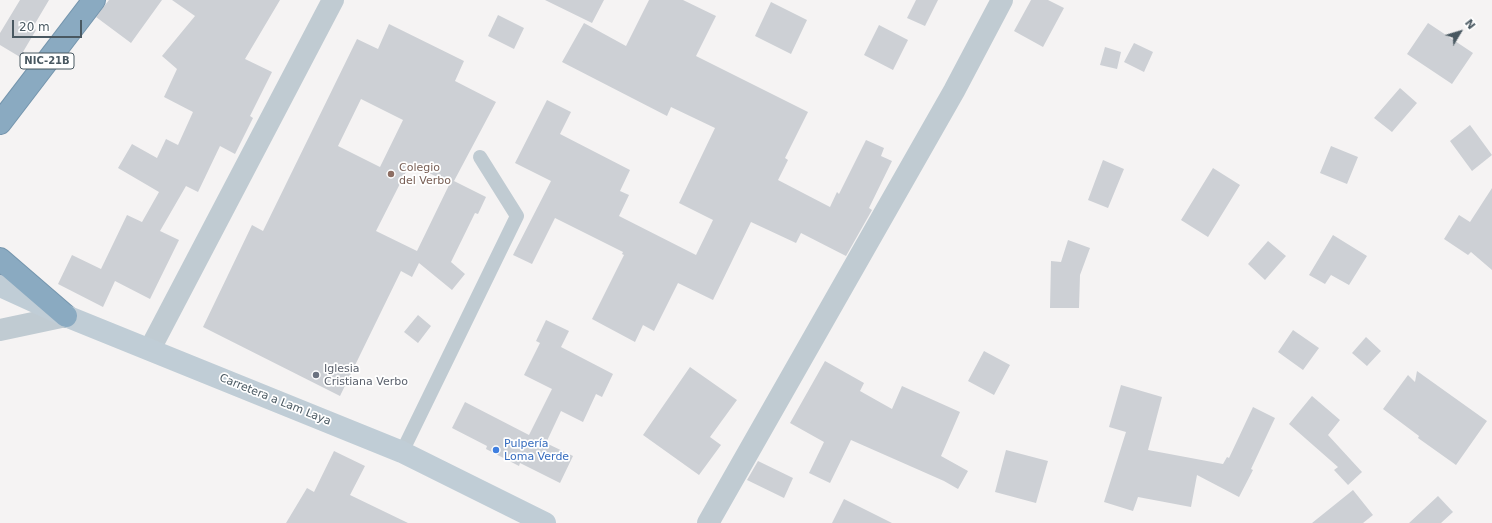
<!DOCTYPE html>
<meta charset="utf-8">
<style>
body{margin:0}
#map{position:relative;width:1492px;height:523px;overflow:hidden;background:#f5f3f3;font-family:"DejaVu Sans",sans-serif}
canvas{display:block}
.north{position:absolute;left:1440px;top:12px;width:40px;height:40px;-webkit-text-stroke:3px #fff;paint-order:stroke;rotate:52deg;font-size:11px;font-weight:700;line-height:16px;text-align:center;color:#495861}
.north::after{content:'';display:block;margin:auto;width:14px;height:18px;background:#495861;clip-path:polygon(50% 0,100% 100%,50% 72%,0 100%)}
.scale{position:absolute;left:12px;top:20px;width:70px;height:18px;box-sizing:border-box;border:2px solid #495861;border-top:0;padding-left:5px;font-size:12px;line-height:14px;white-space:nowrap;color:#495861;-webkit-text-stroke:3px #fff;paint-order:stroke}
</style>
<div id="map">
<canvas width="1492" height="523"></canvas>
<div class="north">N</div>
<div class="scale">20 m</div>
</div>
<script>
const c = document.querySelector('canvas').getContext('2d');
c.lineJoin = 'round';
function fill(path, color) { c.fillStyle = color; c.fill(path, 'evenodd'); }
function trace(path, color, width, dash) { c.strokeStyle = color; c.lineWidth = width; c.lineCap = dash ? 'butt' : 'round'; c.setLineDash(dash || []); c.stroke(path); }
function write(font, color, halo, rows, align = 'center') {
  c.font = font + ' "DejaVu Sans",sans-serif'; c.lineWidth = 3.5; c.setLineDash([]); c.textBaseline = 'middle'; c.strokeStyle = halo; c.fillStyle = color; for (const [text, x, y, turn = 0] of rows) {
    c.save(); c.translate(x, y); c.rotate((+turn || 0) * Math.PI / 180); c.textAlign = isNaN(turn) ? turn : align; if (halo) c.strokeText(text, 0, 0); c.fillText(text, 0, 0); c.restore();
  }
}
fill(new Path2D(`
 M20,0H49L33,27L36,30L20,57L0,45V33Z
 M109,0H162L131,43L96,17Z
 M172,0H280L245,59L272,72L250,116L253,118L235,154L220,146L198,192L186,186L160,231L179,240L150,299L115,281L103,307L58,284L72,255L101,269L127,215L142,222L159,192L118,168L132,144L157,158L166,139L178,145L193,112L164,97L177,69L162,56L195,16Z
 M545,0H604L592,23Z
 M649,0H683L716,16L696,56L808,112L785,158L788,160L778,180L830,207L837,192L839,194L866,140L884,148L881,156L892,161L869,208L872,210L846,256L801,233L796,243L751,222L713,300L678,283L654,331L643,325L635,342L592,319L624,255L622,254L623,252L555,218L532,264L513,255L551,181L515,163L547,100L571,112L560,134L630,170L620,191L629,195L619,216L696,255L713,220L679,203L715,128L671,107L667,116L562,62L584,23L626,46Z
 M916,0H938L925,26L907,18Z
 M1031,0H1048L1064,8L1043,47L1014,31Z
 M771,2L807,20L791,54L755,36Z
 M498,15L524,28L514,49L488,36Z
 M1428,23L1473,53L1452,84L1407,54Z
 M389,24L464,61L455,81L496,102L454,181L486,197L478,214L475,213L451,262L465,274L452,290L419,263L412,277L401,271L340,396L203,327L252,225L263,231L357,39L378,49ZM361,99L403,120L380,167L338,146ZM410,164L450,183L417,251L376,231Z
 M879,25L908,40L893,70L864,55Z
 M1134,43L1153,52L1144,72L1124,62Z
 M1105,47L1121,52L1117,69L1100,65Z
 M1400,88L1417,103L1392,132L1374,118Z
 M1470,125L1492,155L1472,171L1450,141Z
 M1331,146L1358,157L1347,184L1320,173Z
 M1103,160L1124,169L1108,208L1088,200Z
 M1213,168L1240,185L1208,237L1181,220Z
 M1492,188V270L1471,252L1468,255L1444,239L1459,215L1470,222Z
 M1333,235L1367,256L1349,285L1331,275L1325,284L1309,275Z
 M1068,240L1090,248L1080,275L1079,308H1050L1051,261L1061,262Z
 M1268,241L1286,256L1265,280L1248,264Z
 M418,315L431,326L418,343L404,332Z
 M546,320L569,331L561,347L613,374L602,397L596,394L583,422L561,411L546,443L573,456L560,483L520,463L519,466L486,449L487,446L452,428L465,402L529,435L552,389L524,375L540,343L536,341Z
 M1293,330L1319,348L1303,370L1278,352Z
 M1366,337L1381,351L1367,366L1352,353Z
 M984,351L1010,365L994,395L968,381Z
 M825,361L864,383L860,391L892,409L902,386L960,412L941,456L968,471L958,489L944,481L851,440L830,483L809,473L824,442L790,423Z
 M690,367L737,400L710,437L721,445L699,475L643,435Z
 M1417,371L1487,421L1456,465L1418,438L1419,436L1383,409L1408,375L1415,382Z
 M1121,385L1162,397L1148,450L1223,464L1227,457L1229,458L1253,407L1275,418L1251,469L1253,470L1239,497L1197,475L1191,507L1138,497L1133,511L1104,502L1126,432L1109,427Z
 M1312,396L1340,420L1328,435L1362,472L1348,485L1334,470L1338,467L1289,424Z
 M1006,450L1048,461L1036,503L995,492Z
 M334,451L365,466L350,495L408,523H286L307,488L314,492Z
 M758,461L793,478L784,498L747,480Z
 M1353,490L1373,515L1363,523H1312Z
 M1438,496L1453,512L1441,523H1409Z
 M844,499L892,523H832Z`), '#cdd0d5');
const highway = new Path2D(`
 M0,123L94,0
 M0,259L66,316`);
trace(highway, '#7595ad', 24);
trace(new Path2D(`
 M402,452L517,216L480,157`), '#c0cbd2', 14);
trace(new Path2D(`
 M0,330L66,316
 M150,349L333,0
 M708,523L954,91L1002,0`), '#c0cbd2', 22);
trace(new Path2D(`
 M0,286L66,316L402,452L545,523`), '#c0cdd6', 22);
trace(highway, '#8aaac1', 22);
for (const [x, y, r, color] of [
 [391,174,4,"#8d6e63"],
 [316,375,4,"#6b7280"],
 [496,450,4,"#3f7fe0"]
]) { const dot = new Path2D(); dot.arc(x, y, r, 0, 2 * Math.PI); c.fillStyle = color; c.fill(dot); trace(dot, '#fff', 1.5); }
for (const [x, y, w] of [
 [47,61,54]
]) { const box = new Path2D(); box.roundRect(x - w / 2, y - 8, w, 16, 3); c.fillStyle = '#fff'; c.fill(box); trace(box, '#495861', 1); }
write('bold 10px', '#495861', null, [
 ["NIC-21B",47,61]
]);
write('11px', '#785e54', '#fff', [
 ["Colegio",399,168],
 ["del Verbo",399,181]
], 'left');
write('11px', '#5b616d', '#fff', [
 ["Iglesia",324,369],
 ["Cristiana Verbo",324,382]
], 'left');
write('11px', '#495861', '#fff', [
 ["Carretera a Lam Laya",275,400,22]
]);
write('11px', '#366cbe', '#fff', [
 ["Pulpería",504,444],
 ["Loma Verde",504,457]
], 'left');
</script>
